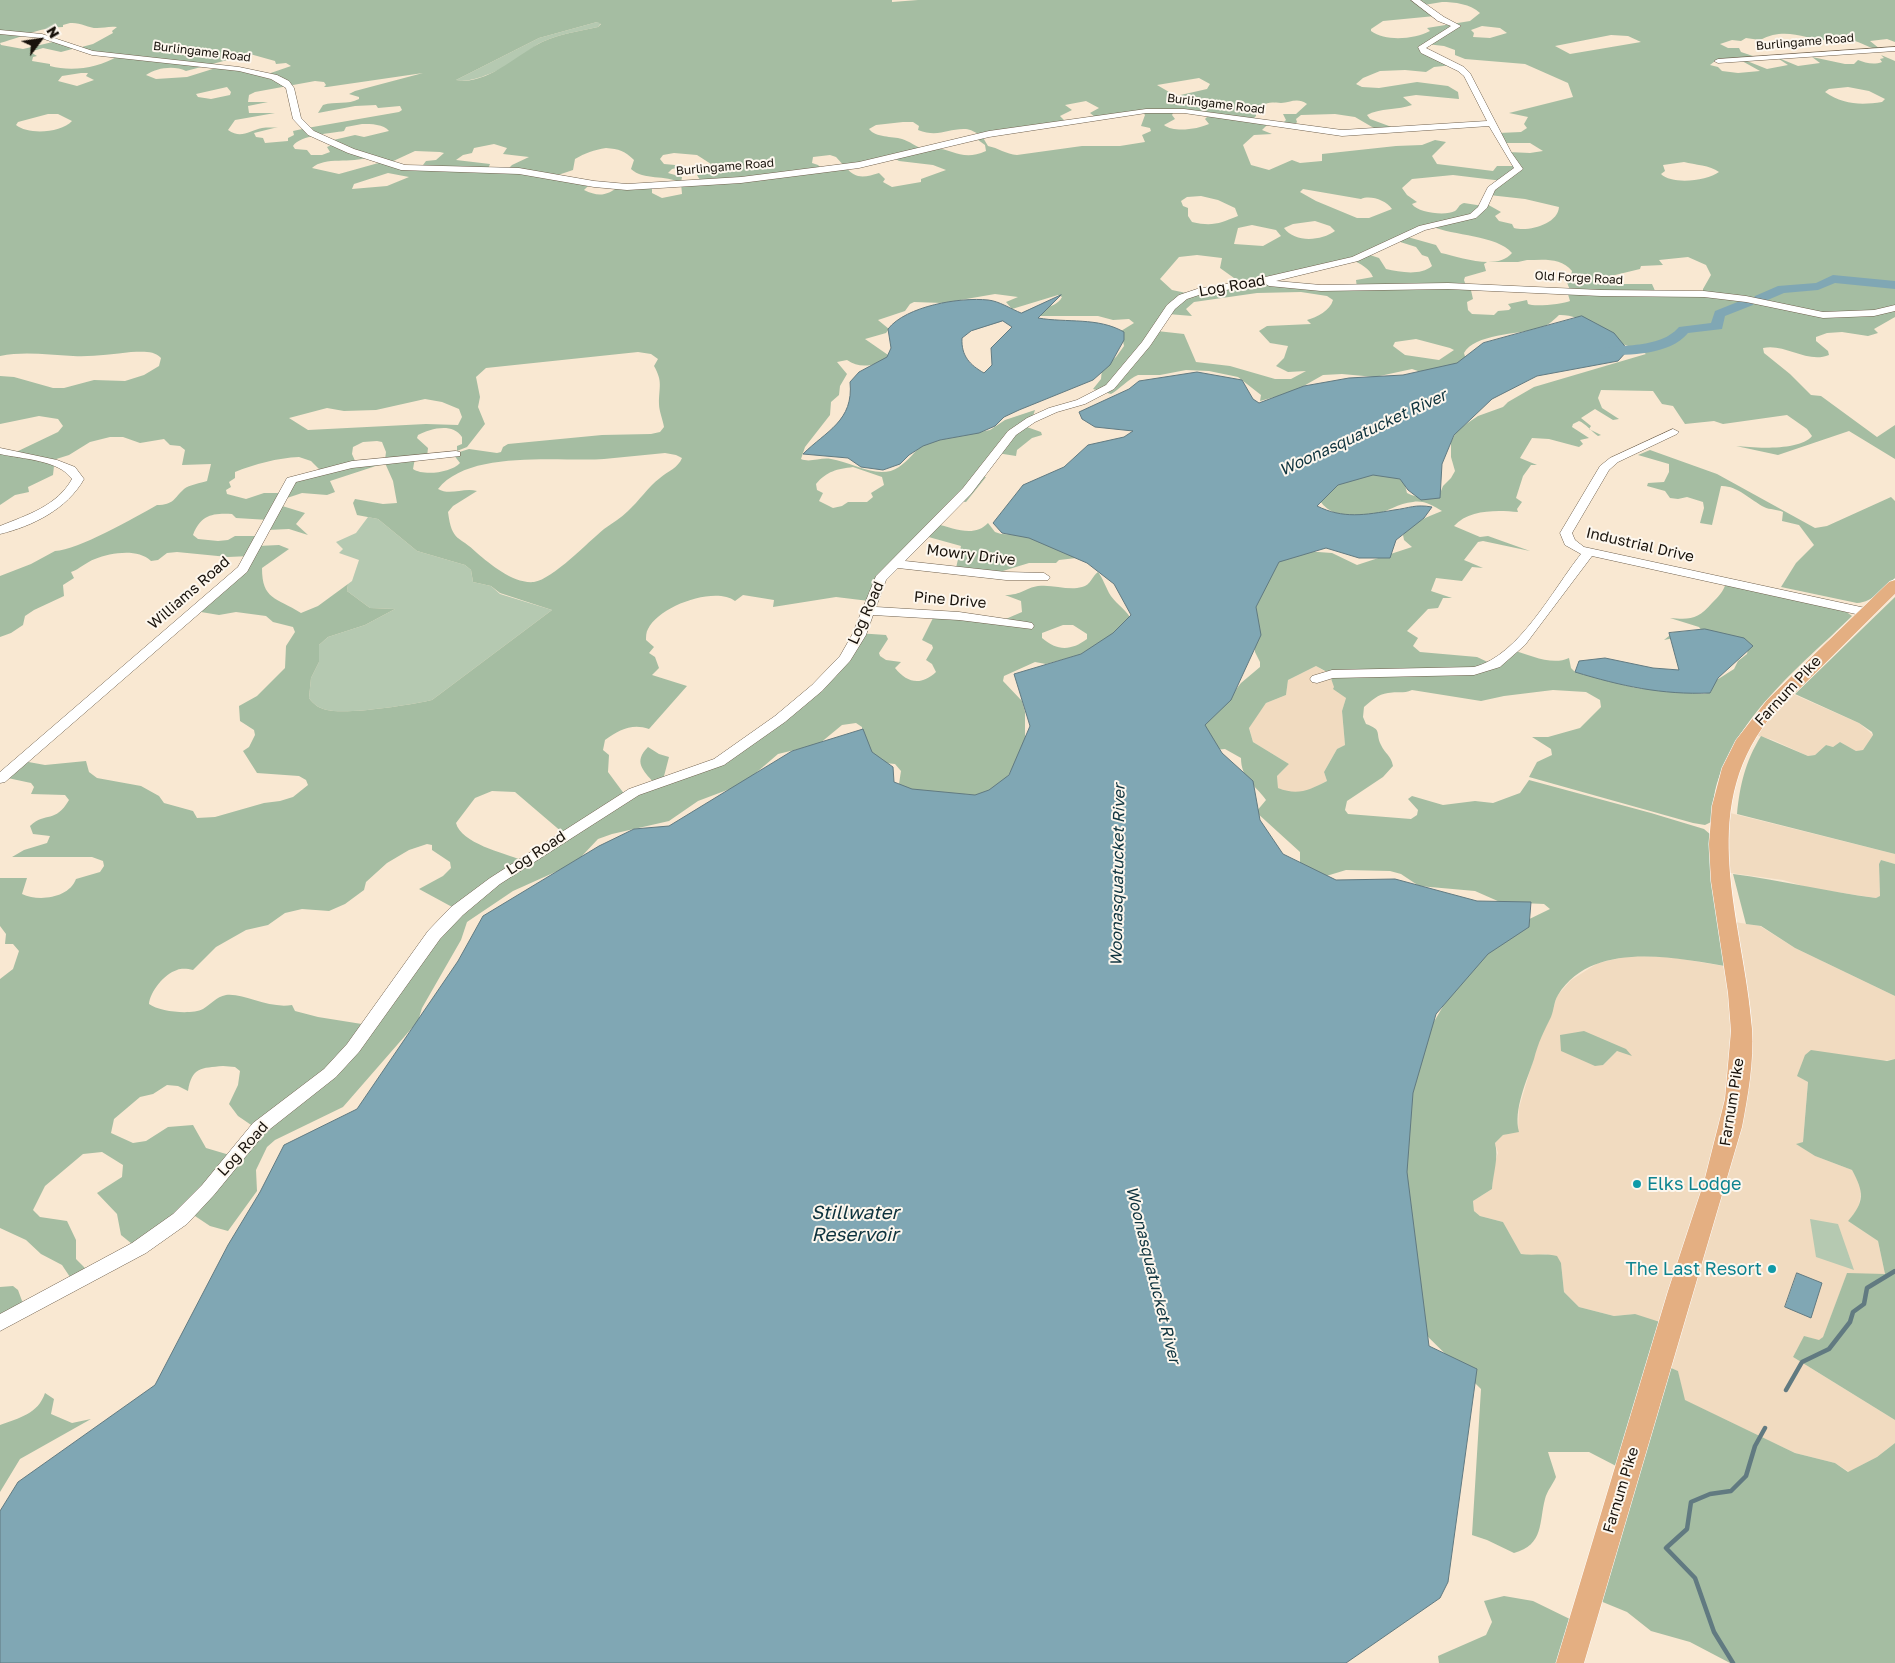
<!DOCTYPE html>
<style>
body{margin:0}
#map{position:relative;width:1895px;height:1663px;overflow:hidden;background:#f9e8d2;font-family:"Golos Text",sans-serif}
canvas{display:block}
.north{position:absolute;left:15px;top:15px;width:50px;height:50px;-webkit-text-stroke:4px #fdf7ee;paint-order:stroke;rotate:59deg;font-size:14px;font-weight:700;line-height:20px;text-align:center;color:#18120b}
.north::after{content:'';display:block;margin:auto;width:18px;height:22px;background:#18120b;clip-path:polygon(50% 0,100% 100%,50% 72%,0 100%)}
</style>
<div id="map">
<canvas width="1895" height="1663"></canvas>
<div class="north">N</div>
</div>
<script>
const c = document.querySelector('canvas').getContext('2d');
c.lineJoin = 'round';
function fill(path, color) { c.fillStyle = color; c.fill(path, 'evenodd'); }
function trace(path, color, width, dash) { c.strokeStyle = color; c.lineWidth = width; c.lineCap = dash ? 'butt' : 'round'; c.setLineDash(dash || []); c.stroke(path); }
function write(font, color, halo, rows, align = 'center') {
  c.font = font + ' "Golos Text",sans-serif'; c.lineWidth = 4; c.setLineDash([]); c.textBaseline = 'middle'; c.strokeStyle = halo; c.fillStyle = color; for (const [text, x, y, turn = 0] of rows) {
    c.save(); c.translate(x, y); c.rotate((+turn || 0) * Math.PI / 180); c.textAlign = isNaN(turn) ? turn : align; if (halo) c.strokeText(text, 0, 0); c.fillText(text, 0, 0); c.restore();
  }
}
fill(new Path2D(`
 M1316,666L1329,674L1335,688L1346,698L1342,711L1345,745L1337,749L1324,772L1327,781L1303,793L1288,792L1278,788L1277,776L1289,764L1253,742L1249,727L1266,703L1286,695L1288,680Z
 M1786,691L1859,723L1873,735L1863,750L1856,751L1840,742L1833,747L1826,745L1815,755L1808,756L1773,740L1752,734Z
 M1722,811L1895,854V864L1881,860L1879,864L1880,897L1876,898L1810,888L1783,880L1723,872Z
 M1728,921L1760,926L1795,948L1895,996V1059L1797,1075L1808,1082L1803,1142L1797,1144L1815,1156L1852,1170L1861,1186L1859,1208L1848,1221L1878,1241L1885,1274H1847L1823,1337L1819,1341L1808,1337L1793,1357L1895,1420V1443L1877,1457L1849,1472L1835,1463L1795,1453L1684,1400L1678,1371L1660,1363L1635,1314L1614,1316L1579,1307L1564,1292L1561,1263L1546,1254L1533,1256L1521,1254L1503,1222L1480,1216L1474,1211L1473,1201L1492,1189L1494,1165L1498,1153L1495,1143L1503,1135L1518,1130L1519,1108L1539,1040L1551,1016L1557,996L1571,980L1598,963L1629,956L1670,957L1730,967ZM1560,1035L1631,1055L1617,1051L1603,1065Z`), '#f1dbc0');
fill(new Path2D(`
 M597,22L601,23L598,27C579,31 560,34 542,42C531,47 524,56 514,62C499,70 472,84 456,80L539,38Z
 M368,517L378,519L417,551L465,565L471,570L473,582L491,586L500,594L552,610L432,700C411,705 346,715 327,710C319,708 314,705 309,698L311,678L319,662V645L328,637L365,625L395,609L370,608L347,591L348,584L352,581L359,560L339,553L343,549L336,542L356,533Z
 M1810,1219L1838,1224L1854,1270L1816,1257Z`), '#b5c9b1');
fill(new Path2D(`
 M0,0H892V2L918,0H1895V42L1887,39L1870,41L1880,49C1869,49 1862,42 1851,40C1845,38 1841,40 1836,40C1806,42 1789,25 1760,40L1746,38L1741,41L1732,40L1720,44L1728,48H1739L1741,52L1759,58L1747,61L1767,69L1788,65L1776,57L1798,66L1820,63L1812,57L1845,64H1854L1858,60C1865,63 1874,65 1882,62L1880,59L1884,58L1881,55L1895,61V317L1874,329L1878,333L1868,336L1842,332L1827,333L1816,337V341L1828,351L1829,355C1807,364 1785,343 1763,348L1764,353L1790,374L1811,395L1821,396L1877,437L1895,425V459L1849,431L1778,455L1736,446C1755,448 1800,451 1812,436L1807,429L1787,415L1723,424L1714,421L1685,424L1673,406L1662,404L1653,391L1601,390L1598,398L1602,408L1619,419L1613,420L1595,409L1581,418L1591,426L1589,429L1601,435L1598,436C1592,432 1585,423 1579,421L1573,424L1572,427L1589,438L1580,440L1583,444L1579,447L1549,439L1532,438L1520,458L1537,465H1531L1523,476L1516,498L1522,502L1517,509L1518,512C1498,510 1469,509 1454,526L1480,537L1488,536L1530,551L1483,541L1478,542L1464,560L1483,568L1472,567L1462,581L1436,578L1431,591L1452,598H1443L1438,608L1428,609L1407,631L1418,638L1413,646L1420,652L1477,657L1492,664L1512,650C1530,655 1552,666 1569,658L1571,668L1575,672L1636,688L1704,694L1711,692L1712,683L1734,669L1738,661L1747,654L1748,649L1684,636L1664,640L1674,632L1702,631L1699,627L1670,618C1691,620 1698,619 1712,603C1719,596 1723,592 1726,583L1841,608L1852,616C1800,667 1734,717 1715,791C1713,801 1713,812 1711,822L1705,825L1693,823L1529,777L1537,762L1552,755L1551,749L1532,737H1548L1580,728L1601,707L1600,700L1586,692L1553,690L1504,696L1481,701L1412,690C1403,694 1397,691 1388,693C1378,694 1371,701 1364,707L1363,717L1366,724C1383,730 1375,733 1381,745C1385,754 1391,755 1393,766L1383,777L1347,801L1345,810L1348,814L1411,819L1417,815L1418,810L1408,799L1412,796L1443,805L1475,801L1493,803L1520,793L1529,780L1651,813L1704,829L1711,835L1730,967C1677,958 1593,939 1558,995C1554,1001 1554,1010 1551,1017C1544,1031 1538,1043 1534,1059C1527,1080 1513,1110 1519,1132L1503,1135L1495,1143C1499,1157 1493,1174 1492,1189L1473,1201L1474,1211L1480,1216L1503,1222L1521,1254C1533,1256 1544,1253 1557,1256L1561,1263L1564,1292L1579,1307L1614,1316L1635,1314L1663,1323L1618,1467L1589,1452H1548L1556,1477C1553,1484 1547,1491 1545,1499C1539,1522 1544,1545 1514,1553L1487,1540L1472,1535L1481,1389L1420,1329L1398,1161L1426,1027L1435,1020L1480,943L1550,909L1544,904L1500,902L1475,891L1419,886L1401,874L1390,871L1346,870L1323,877L1300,867V852L1256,812L1266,800C1255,784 1241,779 1241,758L1225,749L1213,750L1199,717L1227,701L1241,683L1260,667V662L1255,652L1250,590L1290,550L1332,553L1357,565L1412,547L1404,540L1403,535C1413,522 1427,517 1442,511C1433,506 1424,500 1413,502C1399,503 1386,512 1373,516C1355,520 1330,516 1320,501L1329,488L1362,475L1377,473L1394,476L1404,481L1407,493C1418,499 1427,497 1439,496L1443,486L1451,478L1455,471L1451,457V442L1457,430L1478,416L1503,407L1508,402L1534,387L1646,354C1638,348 1629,347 1620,343C1600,333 1582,314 1559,315C1552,322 1546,327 1536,329C1519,334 1474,334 1464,353L1466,360L1462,363L1424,373L1412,369L1375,377L1342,374L1323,375L1293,392L1260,401L1261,395L1238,377L1209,371L1186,370L1160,375H1138C1128,379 1120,389 1111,394L1093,389L1101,379L1102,369L1116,357L1124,346L1121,331L1134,323L1129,319L1113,320L1098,316H1039L1042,309C1050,306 1058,305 1062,297L1058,295L1012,309L1006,302L1018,297L995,294L943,303L914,302L910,304L905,311L878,320L889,329L886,333L865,339L891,357C877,365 861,370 847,360L837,362L847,374L840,386L839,395L831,402L830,415L805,447L801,459C810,463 821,457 831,459C852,462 879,481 899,467C909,460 915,451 924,443L990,430L1005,420L1035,410L1032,419L1024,426L1041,432L1042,435L1032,438L1017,450L1016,456L997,453L981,476L986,477L966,502L958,501L936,524C954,528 974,538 988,523L995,532L1001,534L1028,535L1085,557L1059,560L1056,563H1029L993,574L956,568L961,546L925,536L897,561L869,601L836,597L773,607L774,600L743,595L735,601C715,586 659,606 648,629C646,632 646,637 646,640L654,647L649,653L655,657L659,668L652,675L687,686L649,729C632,723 619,730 605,740L603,750L609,755L608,772L625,795L654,783C643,770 633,762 648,747L659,754L669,757L663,780L695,772L779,718L844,656L857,633L886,635L888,639L879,653L880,656L886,660L901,662L895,668C907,683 921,686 936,672L932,664L926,660L933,648L932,645L922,640L935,614L1001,621L1022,612L1021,601L1005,595C1022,595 1025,588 1038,586C1053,584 1068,591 1082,587C1091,585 1092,576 1098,572C1103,579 1105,585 1109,593C1114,602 1124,608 1130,617L1115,645L1046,664L1035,662L1004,676L1003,681L1022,701L1025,712V751L994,796L912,792L899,784L901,771L895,764L885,763L863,747L862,727L856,723L842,725L819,744L778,754L743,784L698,801L669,821L612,834L598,839L581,857L562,869L513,891L467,922L461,940L422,1008L418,1021L343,1107L275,1140L267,1147L256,1170L257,1191L228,1231L210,1226L189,1212L137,1248L121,1235L117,1214L97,1193L122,1177L123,1165L102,1152L83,1154L45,1186L33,1210L40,1217L67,1221L76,1240V1259L91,1274L74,1283L62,1265L41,1254L26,1240L0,1228V979L13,969L19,951L13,944H5L6,934L0,926V878H27L22,894C39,902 69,898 76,879L100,872L104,866L103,861L92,857H12L24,850L47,843L50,836L33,834L30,826C46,811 55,824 69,800L65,795L31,794L34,787L31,783L3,777L23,761L45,765L86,761L89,772L97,778L141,786L159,796L164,803L193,811L197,818L215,817L264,803L280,801L293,797L308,785L306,780L299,776L257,773L243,751L249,747L255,735L254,730L240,721L239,706L257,696L285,668L286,646L295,632L293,627L273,622L266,616L236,612L219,615L201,612L250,556L228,557L177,552L167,553L158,560L151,561C137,548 111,553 95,559C86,562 80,569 71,572L74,578L63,585L64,596L34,610L25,616L23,625L11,633L0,637V576L31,564L55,551C78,550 134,518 157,505C174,505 174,498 184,489C189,485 201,483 207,481L211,464L182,465L185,450L180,446L170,445L164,439L140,443L123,437H110L90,442L69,455L50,461L54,466L53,475L28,487L29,492L15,495L0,505V454L3,452L14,453L58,432L63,426L58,419L39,416L0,424V376L14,377L53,388H64L94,380L125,381L144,375L159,366L161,358C154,350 141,352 131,352C112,354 93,357 73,356C48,355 25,351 0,356ZM1442,2C1454,2 1471,4 1480,13L1470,21L1427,28L1430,31C1415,39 1386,42 1371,31V29L1383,21L1435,16L1424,5ZM597,22L601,24L598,27C579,31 560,34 542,42C518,54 486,86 456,80L539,38ZM70,23C80,22 88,28 97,28C104,28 109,26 117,27L112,31L113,33L93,44L78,48L118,56C98,68 72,72 50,66V64L32,61L33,57L37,56L30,52L43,48L61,52L76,48L57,41L23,49L1,45L0,43C26,36 36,28 63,27V25ZM1482,26L1500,28L1507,33L1490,38L1473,37L1474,33L1471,30ZM1611,35L1628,36L1641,42L1570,54L1555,46ZM1426,44L1444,46L1455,50V55L1465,59L1525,64L1568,83L1573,97L1509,113L1528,117L1524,124L1527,128L1521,132L1499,133L1504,143H1530L1543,151L1530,153L1508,152L1518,166H1497L1493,171L1437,164L1432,156L1446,142L1435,140L1422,145L1396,146L1322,154V161L1300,163L1292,160L1269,170L1251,165L1243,145L1254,135L1272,134L1262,130L1269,123L1252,120L1256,116V112L1264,110L1262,106C1269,101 1273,103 1281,103C1290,103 1297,97 1307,104L1296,114H1283L1286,120L1282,124L1293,127L1297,122L1296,119L1301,115L1335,114L1355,117L1379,131L1397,129L1370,119L1367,115C1379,108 1399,110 1412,105L1403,97L1416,95L1459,99L1458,92L1448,86L1417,82L1379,88L1362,87L1356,84L1363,78L1380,71L1405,70L1426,72L1434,67L1453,65L1423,47ZM250,54L275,61L276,64L286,63L291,66L265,75L219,67L187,77L156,79L146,75C156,68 174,65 186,71ZM1715,61H1742L1760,71L1738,73L1722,71L1718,67L1710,65ZM81,73H88L86,76L94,80L77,86L58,81L62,76ZM423,73L355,91L349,94L359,97V99C348,105 335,101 323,105L318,113L355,106L376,105L378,108L400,106L402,110L399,112L307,128L293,131L294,135L288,138V141L265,143L263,138L256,137L254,133L278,127C273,128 267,127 262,128C249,131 241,139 228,130L235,120L275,113H249L248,106L268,102H248L249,95L255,92L315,81L324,82L326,85L324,87H327ZM1199,78L1210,84L1207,89L1176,96L1157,85ZM227,87L231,92L230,95L211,99L198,97L196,94ZM1848,87L1869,91L1885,99L1882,102C1862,105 1843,105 1825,92L1829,89ZM1086,101L1099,108L1090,113L1095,117L1142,111L1145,115L1141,126L1150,128L1151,131L1142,135L1145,142L1120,146H1082L1017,155C1006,154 998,148 988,146L982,136L1065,121L1060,116L1072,110L1065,105ZM1174,111L1209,115L1205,119L1209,124C1198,129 1174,133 1164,125L1175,119L1172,115ZM48,114H58L72,121C61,133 28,135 16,125L18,122ZM903,122H913L919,126L918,130C939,138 948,128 966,129C970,129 976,133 981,135L974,137L985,145L986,151C958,164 951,143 924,150C917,147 909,141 902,139C892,136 876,138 869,129L876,125ZM362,124C371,124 384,124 389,131L364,137L355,135L329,141L334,144L327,147L330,152L322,155H311L307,150L295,149L293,146C300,135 332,133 344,131L346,127ZM494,144L507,148L503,154L529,157L512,165L507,170L488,169L490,164L456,160L463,155L472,153L474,148ZM606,148C619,149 625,151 634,160L631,169C644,181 665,174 681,183L682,194L662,198L652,193V187L619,186C607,196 598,197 584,190L590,184L552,177L573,170L575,159C585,153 594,150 606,148ZM415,151L440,152L444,153L436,160L426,161L420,169L389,163ZM674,153L697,155L711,164L697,175L700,180L681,183L682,177L668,173L672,169L686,166L664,164L660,159L663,155ZM830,155L836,157L845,167L822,169L818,165L812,163L813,157ZM369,157L382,162L339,174L312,168C325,156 351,164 369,157ZM894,158L899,161L933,165L946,170L921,179V182L892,187L883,182L885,179L879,173C866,177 855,180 846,167ZM1684,162C1695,165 1710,165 1719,172C1707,181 1672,185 1661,174L1665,171L1663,165ZM388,173L409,177L387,186L352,189L354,184ZM1453,175L1503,181L1489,195L1525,199L1559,207C1558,224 1529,232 1514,228L1512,224L1499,221L1495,216L1501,212L1485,203L1483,206L1464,203C1458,205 1459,208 1455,211C1446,216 1418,213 1412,204L1417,202L1407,195L1402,188L1412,179ZM1303,189L1361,199C1370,195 1386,200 1392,209L1369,218H1357L1316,201L1300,192ZM1201,196L1218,200L1235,208L1238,216C1220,223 1213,227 1192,222L1188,216V208L1183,206L1181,201L1187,197ZM1315,221L1330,226L1335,231C1321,241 1295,243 1284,228L1293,224ZM1252,225L1276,230L1281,236L1263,246L1234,244L1238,228ZM1431,226C1453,236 1497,235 1512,253C1497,271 1460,257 1441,253L1436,245L1404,236ZM1394,240L1416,247L1422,255L1428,257L1432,266C1420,276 1400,272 1386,269L1379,258L1367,254ZM1197,255L1222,258L1220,268L1241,283L1191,294L1172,290L1160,279L1179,257ZM1688,257L1706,265L1711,275L1703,289V294L1656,293L1652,284H1610L1608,280L1611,276L1640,269L1641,266L1663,265L1659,260ZM1352,260C1361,264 1369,268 1373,277L1356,280L1357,288L1263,281ZM1527,260C1543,260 1561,257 1572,271L1571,275H1564L1570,290L1567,291L1570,301C1564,304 1534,307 1528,304L1527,300L1508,304L1511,308L1509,310L1498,311L1494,315L1472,314L1468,310L1467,302L1473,299L1470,286H1466L1464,280L1465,277L1486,271L1484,264L1487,262H1518ZM1301,292L1327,296L1333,300C1330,311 1317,317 1307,320L1311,324L1267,326L1259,331L1270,343L1288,346L1284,358L1276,366L1288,372L1306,371L1291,379H1275L1230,366L1196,362L1184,334L1157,331L1168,314L1192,316L1186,309L1194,302L1257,293ZM1416,339L1450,348L1454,350L1439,360L1405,355L1393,346L1395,342ZM638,352L651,354L658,359L654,366C663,382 659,386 659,404C659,411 663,420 664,427L660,432L651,434L602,435L508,444L503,447L501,452L497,453L469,449L453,454L460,463C451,473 423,476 413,469L415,458L427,457L428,448L417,438L418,435C430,429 452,422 462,437V444L457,446V451L467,447L485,424L478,407L480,397L476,377L486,368ZM425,399L442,402L459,409L462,417L458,425L426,424L308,430L289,418L327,408L344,411L376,410ZM377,441L382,442L386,452L385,460L356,463L352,454L353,447L363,442ZM665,453L676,455L682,458C678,468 668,471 660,478C648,487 639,501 628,511C621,518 612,523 604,529C588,542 553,579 534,582C514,584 491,565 477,553C459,535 452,543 448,512L453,506L477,491C464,487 450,496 438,489C469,449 560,462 604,459C624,457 645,455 665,453ZM299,457L311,461L320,470L292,481L285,493H264L246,499L227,494L226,490L231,487L229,482L235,478V472C255,464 277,458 299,457ZM385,463L393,481L397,503L383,504L355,499L353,503L357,515L378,519L417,551L465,565L471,570L473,582L491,586L500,593L552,610L432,700C411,705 346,715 327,710C319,708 314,705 309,698L311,678L319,662V645L328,637L365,625L395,609L370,608L347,591L348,584L318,606L301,613C276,597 262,600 262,568L289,549L279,545L258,546V536H235L228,540L218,541L198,539L193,535C201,515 212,513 232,514L236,518L269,520L267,530L289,529L308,535L296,524L305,513L279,505L281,500L302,493L327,495L335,492L330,481ZM853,467L882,477L884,485L871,493L873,497L867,502H848L842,506L833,508L819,501L823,493L817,490L816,484C827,471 837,469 853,467ZM1063,625H1073L1087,634V639C1071,651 1057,651 1042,638V633ZM1316,666L1329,673L1334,687L1333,689L1346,698L1342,711L1345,745L1337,749L1324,772L1327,781C1309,790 1298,796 1278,788L1277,776L1289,764L1253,742L1249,728L1266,703L1286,695L1288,680ZM492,791L515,792L563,833L522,860C503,853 461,843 456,823L475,798ZM427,844L432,845V850L450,862L451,868L443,876L419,889L454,908L368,1025L318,1017L295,1011L292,1005C268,1009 245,993 226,995C216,997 211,1004 203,1009C191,1015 160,1012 149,1004C150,992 164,974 177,970C182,968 188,969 193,970L216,947L246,930L268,925L285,913L302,909L329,911L345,904L364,890L366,882L387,863L409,850ZM223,1066L235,1067L240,1071L238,1085L229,1104L238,1116L257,1129L233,1156L206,1148L193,1125L168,1127L146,1141L133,1143L111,1133L114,1119L140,1097L153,1094L167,1085L178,1086L188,1091C192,1067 201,1068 223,1066Z
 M1650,450L1717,474L1815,528L1827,526L1891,497L1895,501V578C1883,588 1874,602 1857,603L1781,587L1796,563L1814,545L1799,525L1782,521L1783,512C1777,509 1770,510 1764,507C1751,500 1736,485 1721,486L1712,525L1700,523L1704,508L1703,502L1687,497L1678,499L1670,498L1665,491L1647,486L1648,483L1664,482L1669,472V464L1638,455Z
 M1895,597V854L1737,814C1740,785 1745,762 1761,736L1808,756L1815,755L1826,745L1833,747L1840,742L1856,751L1863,750L1873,735L1872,732L1859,723L1795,694Z
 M1881,860L1895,864V996L1795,948L1761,926L1746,924L1733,874C1781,880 1828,892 1876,898L1880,896L1879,864Z
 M1584,1031L1626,1049L1632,1056L1617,1051L1603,1065L1595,1066L1561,1051L1560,1035Z
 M1811,1050L1887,1061L1895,1059V1420L1793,1357L1804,1336L1819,1340L1823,1337L1847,1273L1885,1274L1878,1241L1848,1221C1865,1202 1864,1192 1852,1170L1815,1156L1796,1144L1803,1142L1808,1082L1797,1076L1805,1055Z
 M13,1286L18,1290L25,1309L0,1323V1287Z
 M1660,1363L1678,1371L1685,1400L1795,1453L1835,1463L1848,1472L1877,1457L1895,1443V1663H1730L1690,1642L1651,1631L1627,1612L1588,1596Z
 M45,1393L54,1399L51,1414L72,1423L91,1419L20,1459L0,1492V1425C19,1418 38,1414 45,1393Z
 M1504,1596L1533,1601L1578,1623L1566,1663H1439L1438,1656L1486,1635L1492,1622L1484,1601Z`), '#a5bda2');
const water = new Path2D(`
 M1061,295L1038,318C1067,323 1098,317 1124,332V340L1110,365L1093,380L1019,410L1004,417L995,426L979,433L940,440L923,446L909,455L900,464L883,470L861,467L848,458L803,454C826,431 854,421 850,382L859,372L887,357L891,348L888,329C906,306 960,297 988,300C999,301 1011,309 1021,313ZM1003,321L1012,327L991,348L992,365L984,373C970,365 961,356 962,338L971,331Z
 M1582,316L1614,333L1628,350L1618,361L1537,376L1492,399L1454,435L1442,464L1440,498L1421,500L1408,490L1400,479L1373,475L1338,485L1317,506C1343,519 1365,515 1394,510C1410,508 1415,504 1432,507L1424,518L1396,540L1390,558H1359L1326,548L1279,562L1256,607L1261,635L1231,700L1205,725L1222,753L1253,781L1260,820L1283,854L1336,880L1395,879L1477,901L1531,902L1529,927L1488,954L1436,1014L1413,1093L1407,1172L1429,1346L1477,1369L1448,1582L1440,1598L1346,1663H0V1511L18,1482L155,1385L228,1245L260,1192L284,1145L357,1109L458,961L483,916L599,846L634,829L669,826L792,751L863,729L872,752L893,767L894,782L912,789L975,795L989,790L1009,775L1030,726L1014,674L1081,654L1113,633L1131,615L1114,584L1087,563L1029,538L1002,533L993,523L1023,485L1064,467L1088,445L1124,437L1133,431L1095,427L1082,419L1079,412L1129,389L1139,381L1197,372L1242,380L1253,399L1259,403L1304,386L1349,378L1403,375L1457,363L1483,343Z
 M1705,629L1744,638L1753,646L1718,678L1710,693C1662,695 1621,686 1575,672L1579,661L1605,658L1653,668L1679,670L1669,633Z
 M1797,1273L1822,1283L1811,1318L1785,1307Z`);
fill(water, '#80a7b4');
trace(water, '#617a81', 1);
trace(new Path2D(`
 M1786,1390L1802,1362L1829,1349L1850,1322L1853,1312L1864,1304L1867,1288L1895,1271
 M1733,1663L1714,1632L1695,1578L1666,1548L1687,1529L1691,1502L1710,1494L1731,1491L1746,1476L1755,1446L1765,1428`), '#617a81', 4.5);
fill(new Path2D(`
 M1833,275L1895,281V289L1835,283L1818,290L1784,293L1763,302H1755L1753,305L1725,316L1722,329L1688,333C1669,356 1630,354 1603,356L1596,352C1606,341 1657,353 1679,327L1711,323L1715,311L1745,299H1753L1755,296L1778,286L1816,283Z`), '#80a7b4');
const minor = new Path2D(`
 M1411,0H1420L1444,17L1461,26L1426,48L1464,67L1470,73L1511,152L1523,169L1495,190L1487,208L1476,218L1425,230L1358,261L1276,281L1321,285L1448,283L1601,290L1704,291L1746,296L1823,312L1874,310L1895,305V311L1874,316L1823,318L1746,302L1704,297L1601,296L1448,289L1321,291L1269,286L1264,283L1199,295L1187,299L1175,309L1150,346L1114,389L1085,404L1057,412L1035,422L1016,435L971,494L905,561L1006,572L1044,573L1050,577L1048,580H1006L898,568L886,580L876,607L959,612L1027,622L1032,623L1034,626L1032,629L959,620L873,615L866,635L850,661L822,691L785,722L724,765L639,795L500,884L463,915L440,939L359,1052L336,1077L265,1133L214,1195L187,1224L146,1253L0,1331V1314L132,1243L173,1214L202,1185L253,1123L324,1069L347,1044L428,931L451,907L490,878L629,789L714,759L775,716L812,685L840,656L852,635L876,576L963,488L1008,431L1027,418L1049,408L1077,400L1106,385L1142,342L1167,305L1179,295L1197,289L1261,278L1352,257L1419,226L1470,214L1478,207L1488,187L1514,168L1489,126L1342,136L1184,113H1146L989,137L859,168L741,183L627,190L594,187L519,174L401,170L348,153L308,135L293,119L286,88L271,79L239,71L92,55L41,38L0,34V30L42,34L93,51L239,67L277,75L289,81L294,88L301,118L314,131L354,149L405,165L519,168L594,181L627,184L741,177L859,162L989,131L1146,109H1184L1342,130L1487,121L1464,76L1458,71L1421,53L1418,47L1451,26L1438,21Z
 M1895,47V51L1718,63L1714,61L1718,59Z
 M1673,429L1679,432L1677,434L1618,462L1609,470L1572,533L1575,540L1584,547L1870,609L1871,612L1870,615L1865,616L1592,556L1525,645L1500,667L1474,675L1333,678L1317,683L1312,682L1310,679L1312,676L1332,670L1474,667C1519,656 1553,589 1581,554L1565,545L1560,533L1600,466L1610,458Z
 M0,448L57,460L75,467L84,479C67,509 33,526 0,534V526C27,515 57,506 72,479C59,460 22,459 0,454Z
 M456,451L460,452V456L352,468L296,482L247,572L5,782L0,783V772L238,567L287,478L352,461Z`);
const major = new Path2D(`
 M1895,580V594L1769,719C1695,813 1744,922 1752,1029C1754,1062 1748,1095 1742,1127L1584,1663H1556L1668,1291L1704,1182L1725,1099L1731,1031L1728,993L1711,881L1709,844L1712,806L1722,768L1736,740L1767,700L1889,582Z`);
trace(minor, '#70614e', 1);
trace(major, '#fff', 1);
fill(minor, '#fff');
fill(major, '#e4af82');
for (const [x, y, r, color] of [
 [1637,1184,5,"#0f9aa8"],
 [1772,1269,5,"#0f9aa8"]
]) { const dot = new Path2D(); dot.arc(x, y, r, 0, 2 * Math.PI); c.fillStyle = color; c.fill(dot); trace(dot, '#fdf7ee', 2); }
write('12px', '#18120b', '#fdf7ee', [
 ["Burlingame Road",1805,42,-5],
 ["Burlingame Road",202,52,7],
 ["Burlingame Road",1216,104,7],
 ["Burlingame Road",725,167,-5],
 ["Old Forge Road",1579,278,3]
]);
write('15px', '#18120b', '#fdf7ee', [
 ["Log Road",1232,286,-10],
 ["Industrial Drive",1640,545,13],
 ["Mowry Drive",971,555,7],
 ["Williams Road",189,593,-41],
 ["Pine Drive",950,600,5],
 ["Log Road",866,613,-66],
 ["Farnum Pike",1788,691,-47],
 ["Log Road",536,853,-33],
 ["Farnum Pike",1732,1102,-81],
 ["Log Road",243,1149,-48],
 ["Farnum Pike",1621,1490,-73]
]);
write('italic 16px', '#0e333e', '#fdf7ee', [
 ["Woonasquatucket River",1363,433,-25],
 ["Woonasquatucket River",1118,875,-89],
 ["Woonasquatucket River",1153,1275,76]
]);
write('18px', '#0d838f', '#fdf7ee', [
 ["Elks Lodge",1647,1184],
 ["The Last Resort",1762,1269,"right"]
], 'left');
write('italic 19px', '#0e333e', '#fdf7ee', [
 ["Stillwater",855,1213],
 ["Reservoir",855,1235]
]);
</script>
